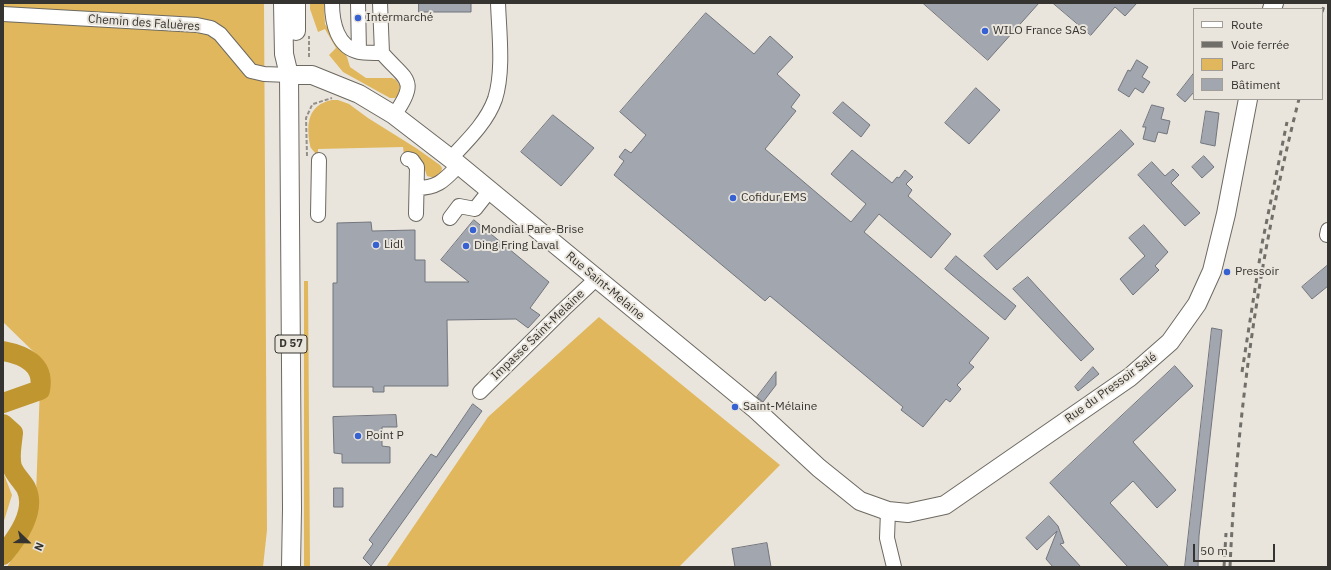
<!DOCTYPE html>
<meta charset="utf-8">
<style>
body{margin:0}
#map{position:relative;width:1331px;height:570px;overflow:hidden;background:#eae5dc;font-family:"IBM Plex Sans",sans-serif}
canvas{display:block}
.frame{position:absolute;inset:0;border:4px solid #363430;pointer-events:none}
.legend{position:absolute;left:1193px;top:8px;width:130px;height:92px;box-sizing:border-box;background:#eae5dc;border:1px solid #a29e97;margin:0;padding:5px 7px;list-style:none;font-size:12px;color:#363430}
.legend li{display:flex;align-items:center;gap:8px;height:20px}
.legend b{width:20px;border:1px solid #a29e97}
.north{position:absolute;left:8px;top:522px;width:40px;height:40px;-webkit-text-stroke:3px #eae5dc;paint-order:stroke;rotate:113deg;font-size:11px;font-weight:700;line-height:16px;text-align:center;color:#363430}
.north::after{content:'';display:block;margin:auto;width:14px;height:18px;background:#363430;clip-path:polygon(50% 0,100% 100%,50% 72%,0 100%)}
.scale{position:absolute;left:1193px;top:544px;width:82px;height:18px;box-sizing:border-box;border:2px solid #363430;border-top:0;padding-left:5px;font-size:12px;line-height:14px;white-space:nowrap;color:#363430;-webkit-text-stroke:3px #eae5dc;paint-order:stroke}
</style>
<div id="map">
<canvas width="1331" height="570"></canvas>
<div class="frame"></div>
<ul class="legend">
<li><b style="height:5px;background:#fff"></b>Route</li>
<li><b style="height:5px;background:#716f69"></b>Voie ferrée</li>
<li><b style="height:11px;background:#e0b75c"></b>Parc</li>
<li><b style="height:11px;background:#a2a6af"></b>Bâtiment</li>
</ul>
<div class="north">N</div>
<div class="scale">50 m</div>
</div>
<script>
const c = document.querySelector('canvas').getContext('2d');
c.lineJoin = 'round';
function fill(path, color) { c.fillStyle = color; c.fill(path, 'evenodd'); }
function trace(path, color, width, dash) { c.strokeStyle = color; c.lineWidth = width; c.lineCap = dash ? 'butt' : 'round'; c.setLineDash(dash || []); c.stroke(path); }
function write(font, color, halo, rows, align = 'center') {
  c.font = font + ' "IBM Plex Sans",sans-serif'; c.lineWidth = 4; c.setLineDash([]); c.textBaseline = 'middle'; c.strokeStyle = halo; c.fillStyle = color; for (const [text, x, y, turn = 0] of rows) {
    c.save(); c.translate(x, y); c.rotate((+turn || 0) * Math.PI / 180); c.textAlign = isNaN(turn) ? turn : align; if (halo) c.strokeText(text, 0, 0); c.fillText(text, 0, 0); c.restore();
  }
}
fill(new Path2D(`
 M3,3H264L267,530L263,567H7L35,522L41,359L3,322Z
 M310,3H324L325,24L347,57L350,67L366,78H392L396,80L400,86L398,96L395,98H390L343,72L329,55L336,48L325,29L318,32L310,9Z
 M332,100H338L349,104L368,118L416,148L440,165L442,168L441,173L435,178L427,176L422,161L404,155L403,147L318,149V155H316C315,151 310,149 310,145C306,123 308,105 332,100Z
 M304,281H308L310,567H304Z
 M599,317L780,465L679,567H386L488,417Z
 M3,472L12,495L3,524Z`), '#e0b75c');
trace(new Path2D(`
 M3,351C24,355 45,364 40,390L3,403
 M3,424L13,433C12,443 9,457 12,467C15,475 22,481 26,488C37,511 17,538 3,555`), '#c09630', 20);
const building = new Path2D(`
 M419,3H471V12H419Z
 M923,3H1039L988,60Z
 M1053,3H1137L1125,16L1115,7L1091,35Z
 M706,13L754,54L770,36L793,57L777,74L800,95L791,107L796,111L765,149L851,222L866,204L831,174L852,150L892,183L897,177L899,178L905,170L913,177L906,184L912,190L908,196L951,234L931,258L879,214L864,232L989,338L969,363L974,367L957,385L961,389L950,402L946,399L923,427L901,410L903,407L770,296L765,301L614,175L624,161L619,157L625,149L631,153L646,135L620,112Z
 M1137,60L1148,67L1142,77L1150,82L1143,93L1135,88L1129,97L1118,90L1128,70L1130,71Z
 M1194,73V92L1185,102L1177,95Z
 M976,88L1000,110L969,144L945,123Z
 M843,102L870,125L861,137L833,113Z
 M1152,105L1164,108L1161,119L1170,121L1167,134L1158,132L1155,142L1143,139L1146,127H1143Z
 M1206,111L1219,113L1215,146L1201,143Z
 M553,115L594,148L561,186L521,152Z
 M1121,130L1134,144L997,270L984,256Z
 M1204,156L1214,167L1202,178L1192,167Z
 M1152,162L1165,176L1173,169L1179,175L1171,183L1200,213L1185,226L1138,175Z
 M474,220L549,282L530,308L540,315L528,328L516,319L447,320L448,386H384V392H373V387H333V283H337V223L371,222L372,231L415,230V260H425V282H469L441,260Z
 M1144,225L1168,252L1155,266L1159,270L1133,295L1120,279L1145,256L1129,238Z
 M956,256L1016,306L1005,320L945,269Z
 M1328,265V286L1312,299L1302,287Z
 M1028,277L1094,349L1081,361L1013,289Z
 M1212,328L1222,330L1199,536L1198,567H1185Z
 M1175,366L1193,386L1133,442L1176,490L1157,508L1133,481L1110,503L1169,567H1128L1050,483Z
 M1093,367L1099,374L1078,391L1075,387Z
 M776,372V385L763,402L757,397Z
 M473,404L482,411L371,566L363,558L373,544L369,540L431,454L436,457Z
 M396,415L397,427H382V446L390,447V463H342V454L334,453L333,417Z
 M334,488H343V507H334Z
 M1049,516L1058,526L1064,543L1060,544L1081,567H1053L1046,559L1057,531L1037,550L1026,538Z
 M767,543L771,567H735L732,549Z`);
fill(building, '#a2a6af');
trace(building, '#71757d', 1);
const minor = new Path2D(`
 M332,3C332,22 337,48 360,52C367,53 375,53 382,53
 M358,3L359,52
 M380,3L382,53C405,80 420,79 394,115
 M3,14L197,25L211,28L220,34L251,71L264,74L289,75
 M451,158C467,141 487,122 495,99C504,71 499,32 498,3
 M408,159L412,160L417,167L416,214
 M417,188C439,188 445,179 459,165
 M318,215L319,160
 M450,218L459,206L475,209L490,190
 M1327,235L1328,230
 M480,392L563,310L596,279
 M888,511L887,538L894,567`);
const major = new Path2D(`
 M283,3L284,54L289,75L292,509L291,567
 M296,3V31
 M1272,9L1274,3
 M289,75H312L359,94L394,115L459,165L754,408L819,468L860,501L888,511L908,513L945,505L1130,377L1170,342L1197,304L1212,271L1226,214L1248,99`);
trace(minor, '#6c6961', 16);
trace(major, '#6c6961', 20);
trace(new Path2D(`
 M309,57V36
 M307,156L306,118L312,105L313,104L332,98`), '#949089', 2, [4, 2]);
trace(minor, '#fff', 14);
trace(major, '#fff', 18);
trace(new Path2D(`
 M1322,12L1325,3
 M1242,372L1262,244L1287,122
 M1224,567L1226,533
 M1230,567C1237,410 1260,251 1299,99`), '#716f69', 3, [5, 5]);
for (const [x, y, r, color] of [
 [358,18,4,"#3661d2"],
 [985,31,4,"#3661d2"],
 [733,198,4,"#3661d2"],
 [473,230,4,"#3661d2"],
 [376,245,4,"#3661d2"],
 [466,246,4,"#3661d2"],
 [1227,272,4,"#3661d2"],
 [735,407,4,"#3661d2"],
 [358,436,4,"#3661d2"]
]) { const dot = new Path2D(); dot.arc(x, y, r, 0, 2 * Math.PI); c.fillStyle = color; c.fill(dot); trace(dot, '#eae5dc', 1.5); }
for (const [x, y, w] of [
 [291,344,32]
]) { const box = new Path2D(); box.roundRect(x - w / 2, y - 9, w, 18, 3); c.fillStyle = '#eae5dc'; c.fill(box); trace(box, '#363430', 1); }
write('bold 11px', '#363430', null, [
 ["D 57",291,344]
]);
write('12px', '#363430', '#eae5dc', [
 ["Intermarché",366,18],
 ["WILO France SAS",993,31],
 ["Cofidur EMS",741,198],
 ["Mondial Pare-Brise",481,230],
 ["Lidl",384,245],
 ["Ding Fring Laval",474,246],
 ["Pressoir",1235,272],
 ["Saint-Mélaine",743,407],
 ["Point P",366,436]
], 'left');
write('12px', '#363430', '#eae5dc', [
 ["Chemin des Faluères",144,23,4],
 ["Rue Saint-Melaine",605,286,40],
 ["Impasse Saint-Melaine",538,335,-44],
 ["Rue du Pressoir Salé",1111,388,-36]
]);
</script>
